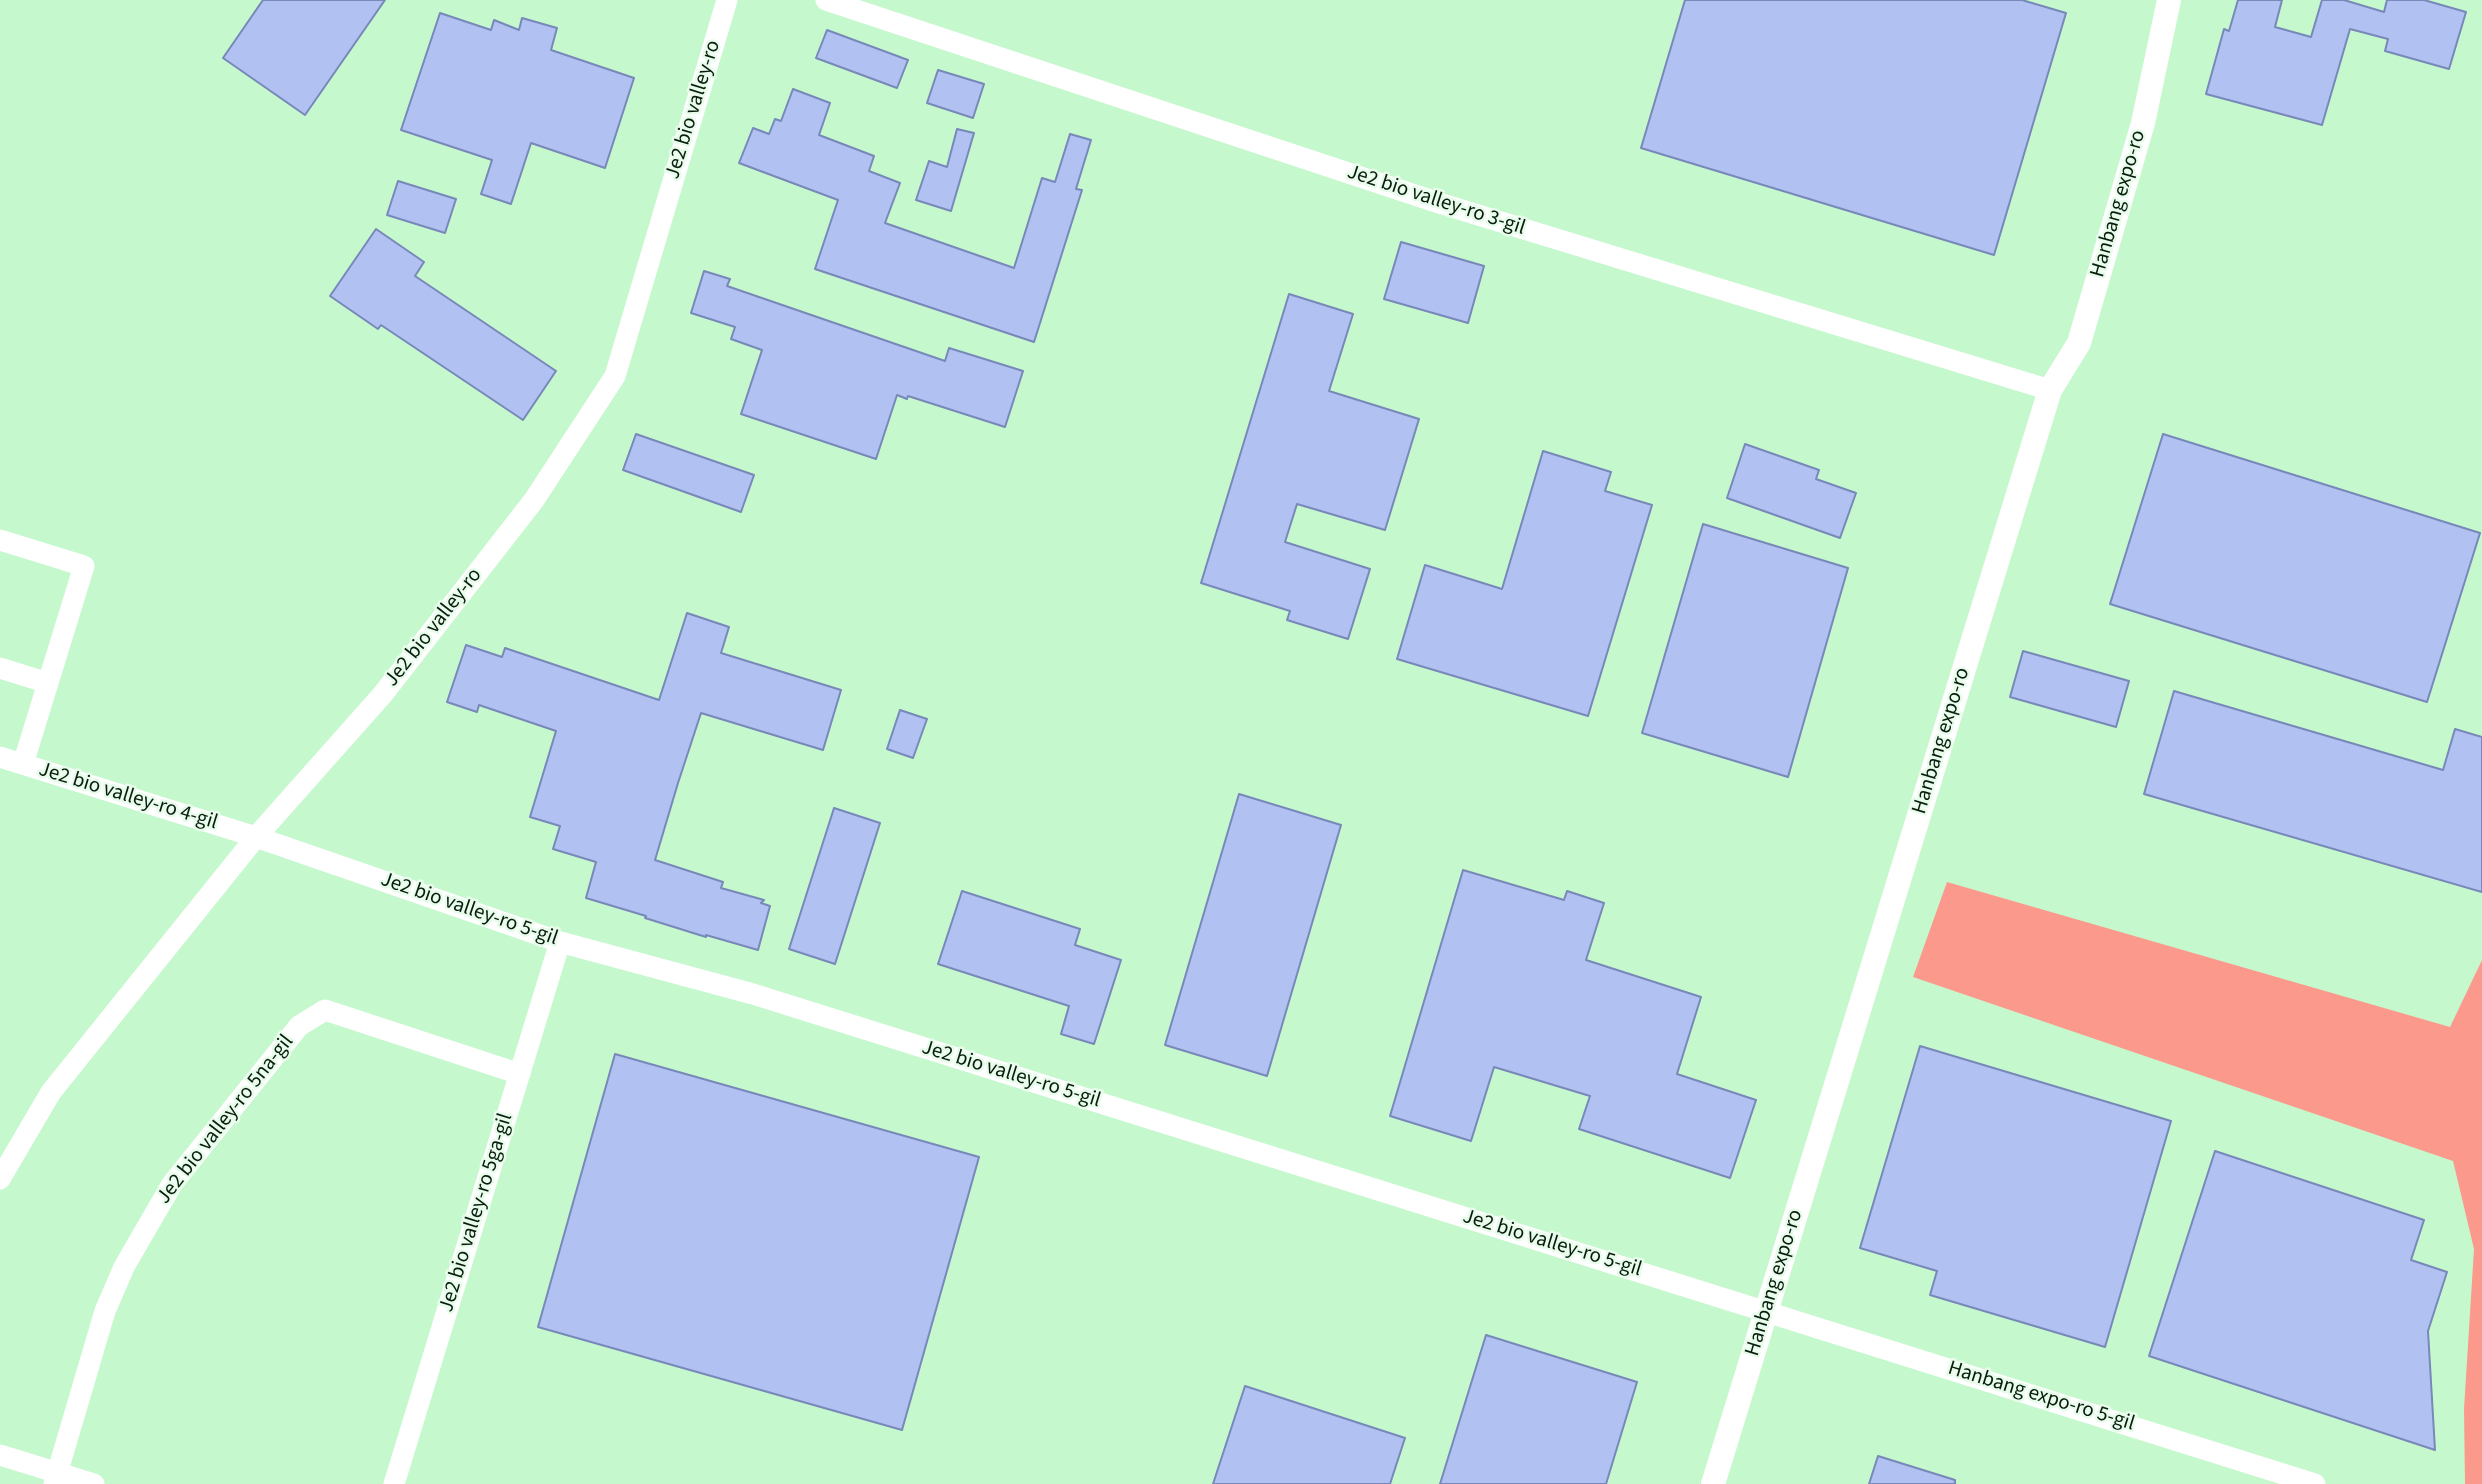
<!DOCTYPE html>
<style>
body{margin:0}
canvas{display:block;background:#c6f8cd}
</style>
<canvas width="2482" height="1484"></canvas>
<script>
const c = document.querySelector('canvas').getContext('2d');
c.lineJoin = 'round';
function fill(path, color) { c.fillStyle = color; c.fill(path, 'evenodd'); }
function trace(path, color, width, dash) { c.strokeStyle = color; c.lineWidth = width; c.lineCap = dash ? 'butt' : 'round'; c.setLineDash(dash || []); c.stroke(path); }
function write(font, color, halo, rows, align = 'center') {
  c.font = font + ' "Source Sans 3",sans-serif'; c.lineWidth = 5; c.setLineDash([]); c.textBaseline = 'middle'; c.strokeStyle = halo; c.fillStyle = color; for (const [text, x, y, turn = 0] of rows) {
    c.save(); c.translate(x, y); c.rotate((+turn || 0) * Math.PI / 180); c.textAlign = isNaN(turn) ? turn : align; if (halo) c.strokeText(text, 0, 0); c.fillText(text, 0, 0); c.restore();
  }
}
fill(new Path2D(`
 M1947,882L2450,1027L2482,960V1484H2465L2464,1409L2474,1249L2453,1161L1913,977Z`), '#fb9a8c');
const building = new Path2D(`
 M263,0H385L305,115L223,58Z
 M1685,0H2022L2066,13L1994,255L1641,148Z
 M2238,0H2282L2275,27L2311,37L2322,0H2344L2384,12L2387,0H2424L2466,12L2449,69L2385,51L2388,39L2350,29L2322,125L2206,94L2224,29L2229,31Z
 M440,13L491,30L494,20L519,30L522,18L557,28L551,50L634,78L605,168L531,143L511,204L481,194L492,160L401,130Z
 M827,30L908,60L897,88L816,58Z
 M938,70L984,84L973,118L927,103Z
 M793,89L830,103L819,135L874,156L869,171L900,183L885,223L1014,268L1042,178L1055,182L1070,134L1091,140L1076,189L1082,190L1034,342L815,269L838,200L739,163L753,128L769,134L775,119L781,121Z
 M957,129L974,133L951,211L916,200L929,161L947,167Z
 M398,181L456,199L445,233L387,215Z
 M376,229L424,262L415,276L556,371L523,420L381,325L378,329L330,296Z
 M1401,242L1484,266L1468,323L1384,299Z
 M704,271L730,279L727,286L945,361L949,348L1023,371L1005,427L908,396L907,399L897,395L876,459L741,414L762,350L731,339L735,327L691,313Z
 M1289,294L1353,314L1329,391L1419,419L1385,530L1297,504L1285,542L1370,569L1348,639L1287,620L1290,611L1201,583Z
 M636,434L754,475L741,512L623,470Z
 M2163,434L2480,533L2427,702L2110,604Z
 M1745,444L1819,470L1816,479L1856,493L1840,538L1727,498Z
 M1543,451L1611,472L1605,491L1652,505L1588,716L1397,659L1425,565L1502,589Z
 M1703,524L1848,568L1788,777L1642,733Z
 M687,613L729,627L721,653L841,690L823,750L701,713L678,783L655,860L723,882L721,888L764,900L761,903L770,906L758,950L706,935V937L645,918L646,916L586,898L596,862L553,849L560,826L530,817L556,731L479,705L477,712L447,702L466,645L502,657L505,648L659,700Z
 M2023,651L2129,681L2116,727L2010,697Z
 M2174,691L2443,770L2455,729L2482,737V892L2144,794Z
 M900,710L927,719L913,758L887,749Z
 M1239,794L1341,825L1267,1076L1165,1045Z
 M834,808L880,823L835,964L789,949Z
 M1463,870L1564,900L1567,891L1604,903L1586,960L1701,997L1677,1074L1756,1100L1730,1178L1579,1129L1590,1096L1494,1067L1471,1141L1390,1116Z
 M962,891L1080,929L1075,945L1121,960L1094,1044L1061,1034L1069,1006L938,964Z
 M1920,1046L2171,1121L2105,1347L1930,1295L1937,1271L1860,1248Z
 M615,1054L979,1157L902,1430L538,1327Z
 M2215,1151L2424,1220L2411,1260L2447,1272L2428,1331L2435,1450L2149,1356Z
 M1486,1335L1637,1382L1606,1484H1440Z
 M1245,1386L1405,1438L1390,1484H1213Z
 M1878,1456L1955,1480V1484H1869Z`);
fill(building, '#b0c1f2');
trace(building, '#7788b9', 2);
trace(new Path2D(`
 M826,0L1439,203L2050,390
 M0,540L84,566L23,764
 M0,668L48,683
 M0,757L256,837L560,942L753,994L2315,1484
 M0,1179L51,1092L256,837L383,694L534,500L615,376L727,0
 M0,1455L94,1484
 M54,1484L105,1311L124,1267L172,1184L299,1026L325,1010L520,1074
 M394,1484L560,942`), '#fff', 21);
trace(new Path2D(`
 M1713,1484L2050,390L2079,343L2143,123L2169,0`), '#fff', 24);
write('21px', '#091c0d', '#e8fceb', [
 ["Je2 bio valley-ro",694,110,-73],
 ["Je2 bio valley-ro 3-gil",1436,201,18],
 ["Hanbang expo-ro",2119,204,-74],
 ["Je2 bio valley-ro",434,628,-52],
 ["Hanbang expo-ro",1942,741,-73],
 ["Je2 bio valley-ro 4-gil",128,797,17],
 ["Je2 bio valley-ro 5-gil",469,910,19],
 ["Je2 bio valley-ro 5-gil",1011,1075,17],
 ["Je2 bio valley-ro 5na-gil",226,1120,-52],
 ["Je2 bio valley-ro 5ga-gil",477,1213,-73],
 ["Je2 bio valley-ro 5-gil",1552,1244,17],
 ["Hanbang expo-ro",1775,1283,-73],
 ["Hanbang expo-ro 5-gil",2041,1397,17]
]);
</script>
